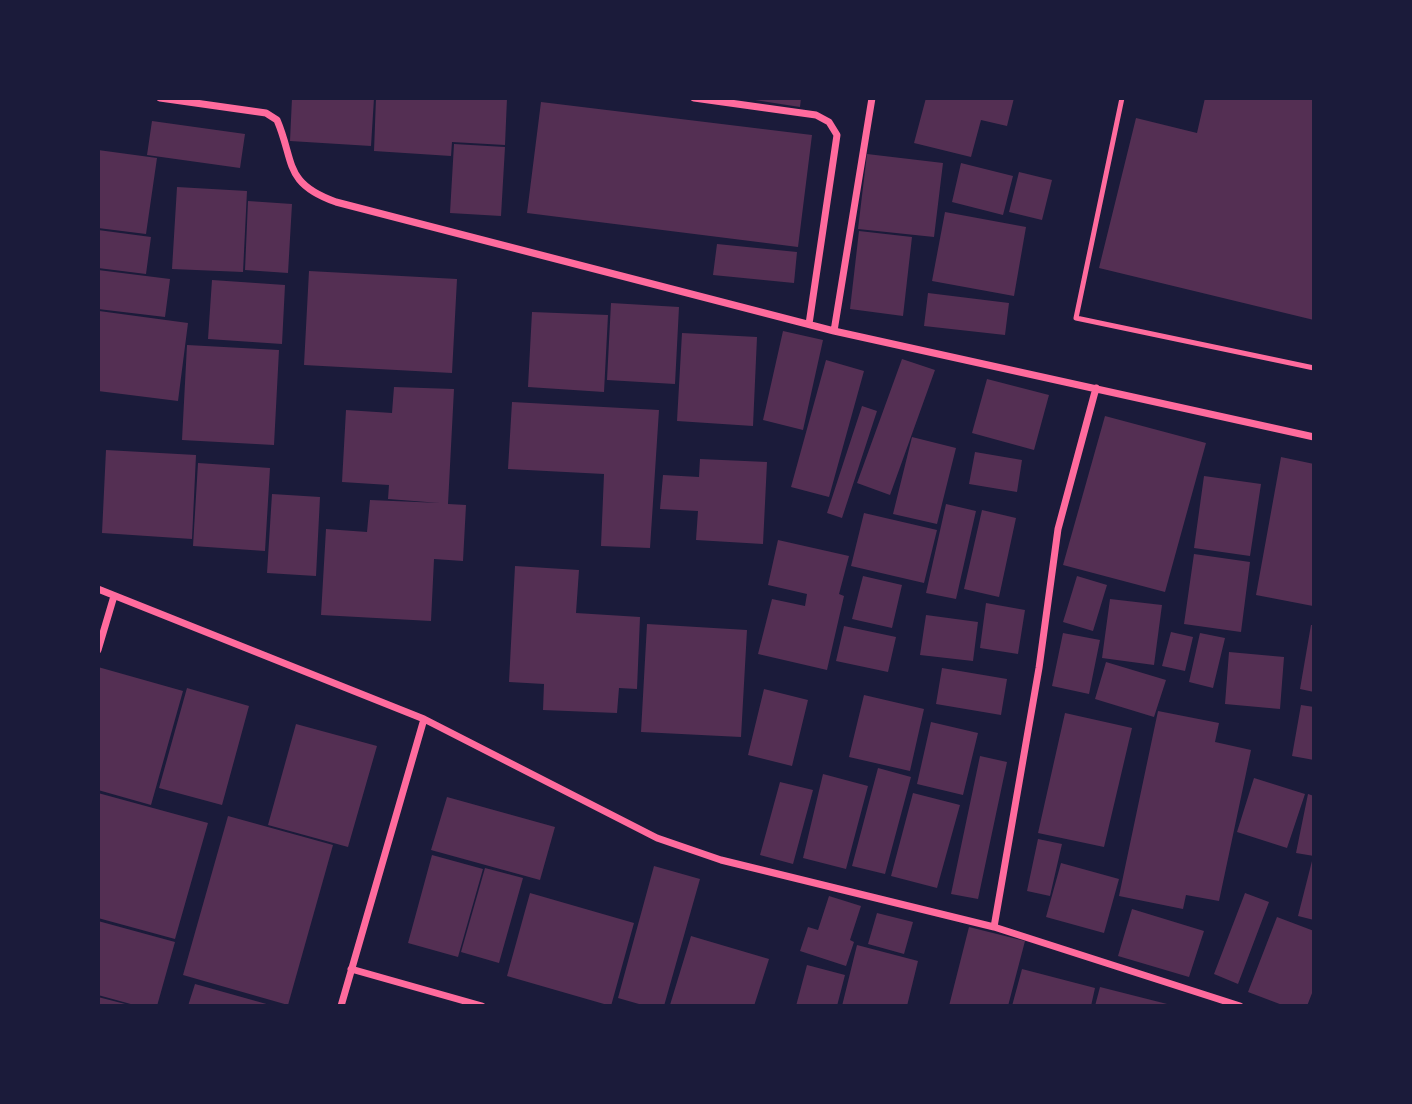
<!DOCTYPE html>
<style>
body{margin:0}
#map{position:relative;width:1412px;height:1104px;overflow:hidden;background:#1b1b3a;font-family:Jost,sans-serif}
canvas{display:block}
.frame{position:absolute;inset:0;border:100px solid #1b1b3a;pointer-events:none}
</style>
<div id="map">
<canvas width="1412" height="1104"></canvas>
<div class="frame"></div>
</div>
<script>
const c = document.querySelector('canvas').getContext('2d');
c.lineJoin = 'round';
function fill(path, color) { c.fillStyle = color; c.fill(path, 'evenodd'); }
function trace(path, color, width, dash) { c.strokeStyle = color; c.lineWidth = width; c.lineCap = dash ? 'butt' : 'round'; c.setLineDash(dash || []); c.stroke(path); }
fill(new Path2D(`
 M292,98H374L371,146L290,141Z
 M376,98H507L505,145L452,142L451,156L374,151Z
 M742,98H801L800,107Z
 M926,98H1014L1007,126L981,120L971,157L914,143Z
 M1205,98H1314V320L1099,268L1136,118L1197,133Z
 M541,102L812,135L798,247L527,213Z
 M152,121L245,134L240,168L147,155Z
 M454,144L505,147L501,216L450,213Z
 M98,150L157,158L146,234L98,228Z
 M867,154L943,163L934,237L858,229Z
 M961,163L1013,176L1003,215L952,202Z
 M1019,172L1052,180L1042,220L1009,212Z
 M177,187L247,191L243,272L172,269Z
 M248,201L292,204L288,273L245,270Z
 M945,212L1026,227L1014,296L932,281Z
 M98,230L151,237L146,274L98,268Z
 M859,231L912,237L903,316L850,309Z
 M717,244L797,252L794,283L713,275Z
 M98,270L170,279L165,317L98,309Z
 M309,271L457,279L452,373L304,365Z
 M212,280L285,285L282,344L208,339Z
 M928,293L1009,303L1005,335L924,326Z
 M611,303L679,307L675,384L607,380Z
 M99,311L188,323L178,401L98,391Z
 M532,312L608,315L604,392L528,387Z
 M783,331L823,340L803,430L763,420Z
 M682,333L757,337L753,426L677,421Z
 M187,345L279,350L274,445L182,440Z
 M902,359L935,370L890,495L857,483Z
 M826,360L864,371L829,497L791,487Z
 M987,379L1049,395L1034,450L972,433Z
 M394,387L454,389L448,504L466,505L463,561L434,559L431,621L321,615L326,529L367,532L370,500L440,503L388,499L389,485L342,482L346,410L392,413Z
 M512,402L659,410L650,548L601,546L604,474L508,469Z
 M862,406L877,411L842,518L827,513Z
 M1105,416L1206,443L1165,592L1063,565Z
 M912,437L956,448L937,524L893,514Z
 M106,450L196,455L192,539L102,533Z
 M975,452L1022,460L1017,492L969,484Z
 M1281,457L1314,464L1313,606L1256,595Z
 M700,459L767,462L763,544L696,540L698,511L660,509L663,475L699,477Z
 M198,463L270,468L265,551L193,546Z
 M1204,476L1261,484L1250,556L1194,548Z
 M272,494L320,497L316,576L267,573Z
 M946,504L976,511L956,599L926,593Z
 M982,510L1016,518L999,597L964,589Z
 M864,513L937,530L924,583L851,566Z
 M778,540L849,556L839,594L844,596L827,670L758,654L772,599L805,606L807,594L768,585Z
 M1194,554L1250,562L1241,632L1184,624Z
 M515,566L579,570L576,613L640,617L637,689L619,688L617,713L543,710L544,684L509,682Z
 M863,576L902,585L892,628L852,619Z
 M1077,576L1107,585L1093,631L1063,622Z
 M1110,599L1162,605L1154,665L1102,658Z
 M986,603L1025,610L1018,654L980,648Z
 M926,615L978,622L973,661L920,655Z
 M647,624L747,630L741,737L641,732Z
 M1311,625H1314V692L1300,689Z
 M844,626L896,637L888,672L836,661Z
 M1171,632L1193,637L1185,671L1162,666Z
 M1063,633L1100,640L1089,694L1052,686Z
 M1200,633L1225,638L1213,688L1189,682Z
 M1229,652L1284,657L1280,709L1225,704Z
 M1106,662L1166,680L1154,717L1095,699Z
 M98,667L183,691L151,805L98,790Z
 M942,668L1007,679L1001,715L936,704Z
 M187,688L249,706L222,805L159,788Z
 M764,689L808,700L792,766L748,755Z
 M864,695L924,709L910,771L849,757Z
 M1301,705L1314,707V760L1292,756Z
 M1158,711L1219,723L1215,742L1251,750L1219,901L1186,895L1183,909L1119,896Z
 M1065,713L1132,728L1104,847L1038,833Z
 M931,722L978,733L963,795L917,784Z
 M296,724L377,746L348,847L268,825Z
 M980,756L1007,762L978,899L951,894Z
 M878,768L911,777L885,874L852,866Z
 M823,774L868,786L846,869L803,858Z
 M1254,778L1305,794L1287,848L1237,832Z
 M780,782L813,790L793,864L760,855Z
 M98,793L208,823L175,939L98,918Z
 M913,793L960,805L937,888L891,876Z
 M1308,794L1314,796V856L1296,853Z
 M447,797L555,827L540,880L431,850Z
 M228,816L333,845L288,1005L183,975Z
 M1038,839L1062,844L1050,896L1027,891Z
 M432,855L483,869L458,957L408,943Z
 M1312,861L1314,862V920L1298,916Z
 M1061,863L1119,879L1104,933L1046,917Z
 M654,866L700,879L664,1006H646L618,998Z
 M485,868L523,878L499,963L461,952Z
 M530,893L634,923L611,1006L507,976Z
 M1245,893L1269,902L1238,984L1214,974Z
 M829,896L861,906L850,940L854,942L846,966L800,951L808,927L818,930Z
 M1132,909L1204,931L1189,977L1118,956Z
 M877,913L913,922L904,954L868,944Z
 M1277,917L1314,931V988L1307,1006H1285L1248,992Z
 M98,921L175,942L157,1006H138L98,995Z
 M969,927L1025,941L1008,1006H949Z
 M691,936L769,959L754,1006L670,1005Z
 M857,945L918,961L907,1006H842Z
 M807,965L845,975L837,1006H796Z
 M1022,969L1095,988L1091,1006H1012Z
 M195,984L270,1005V1006H188Z
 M1100,987L1171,1005V1006H1095Z
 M98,997L129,1005V1006H98Z`), '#542f53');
trace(new Path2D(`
 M1122,98L1076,318L1314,368`), '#ff6b9d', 5);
trace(new Path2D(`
 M160,98L266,113L277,120C295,162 283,183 336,202L834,331L1314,437
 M694,98L816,115L829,122L837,135L809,324
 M834,331L872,98
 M98,589L424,719L657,838L721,860L994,927L1240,1006
 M98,650L114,596
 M994,927L1039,668L1058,529L1096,388
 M351,969L482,1006
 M341,1006L424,719`), '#ff6b9d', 7);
</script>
